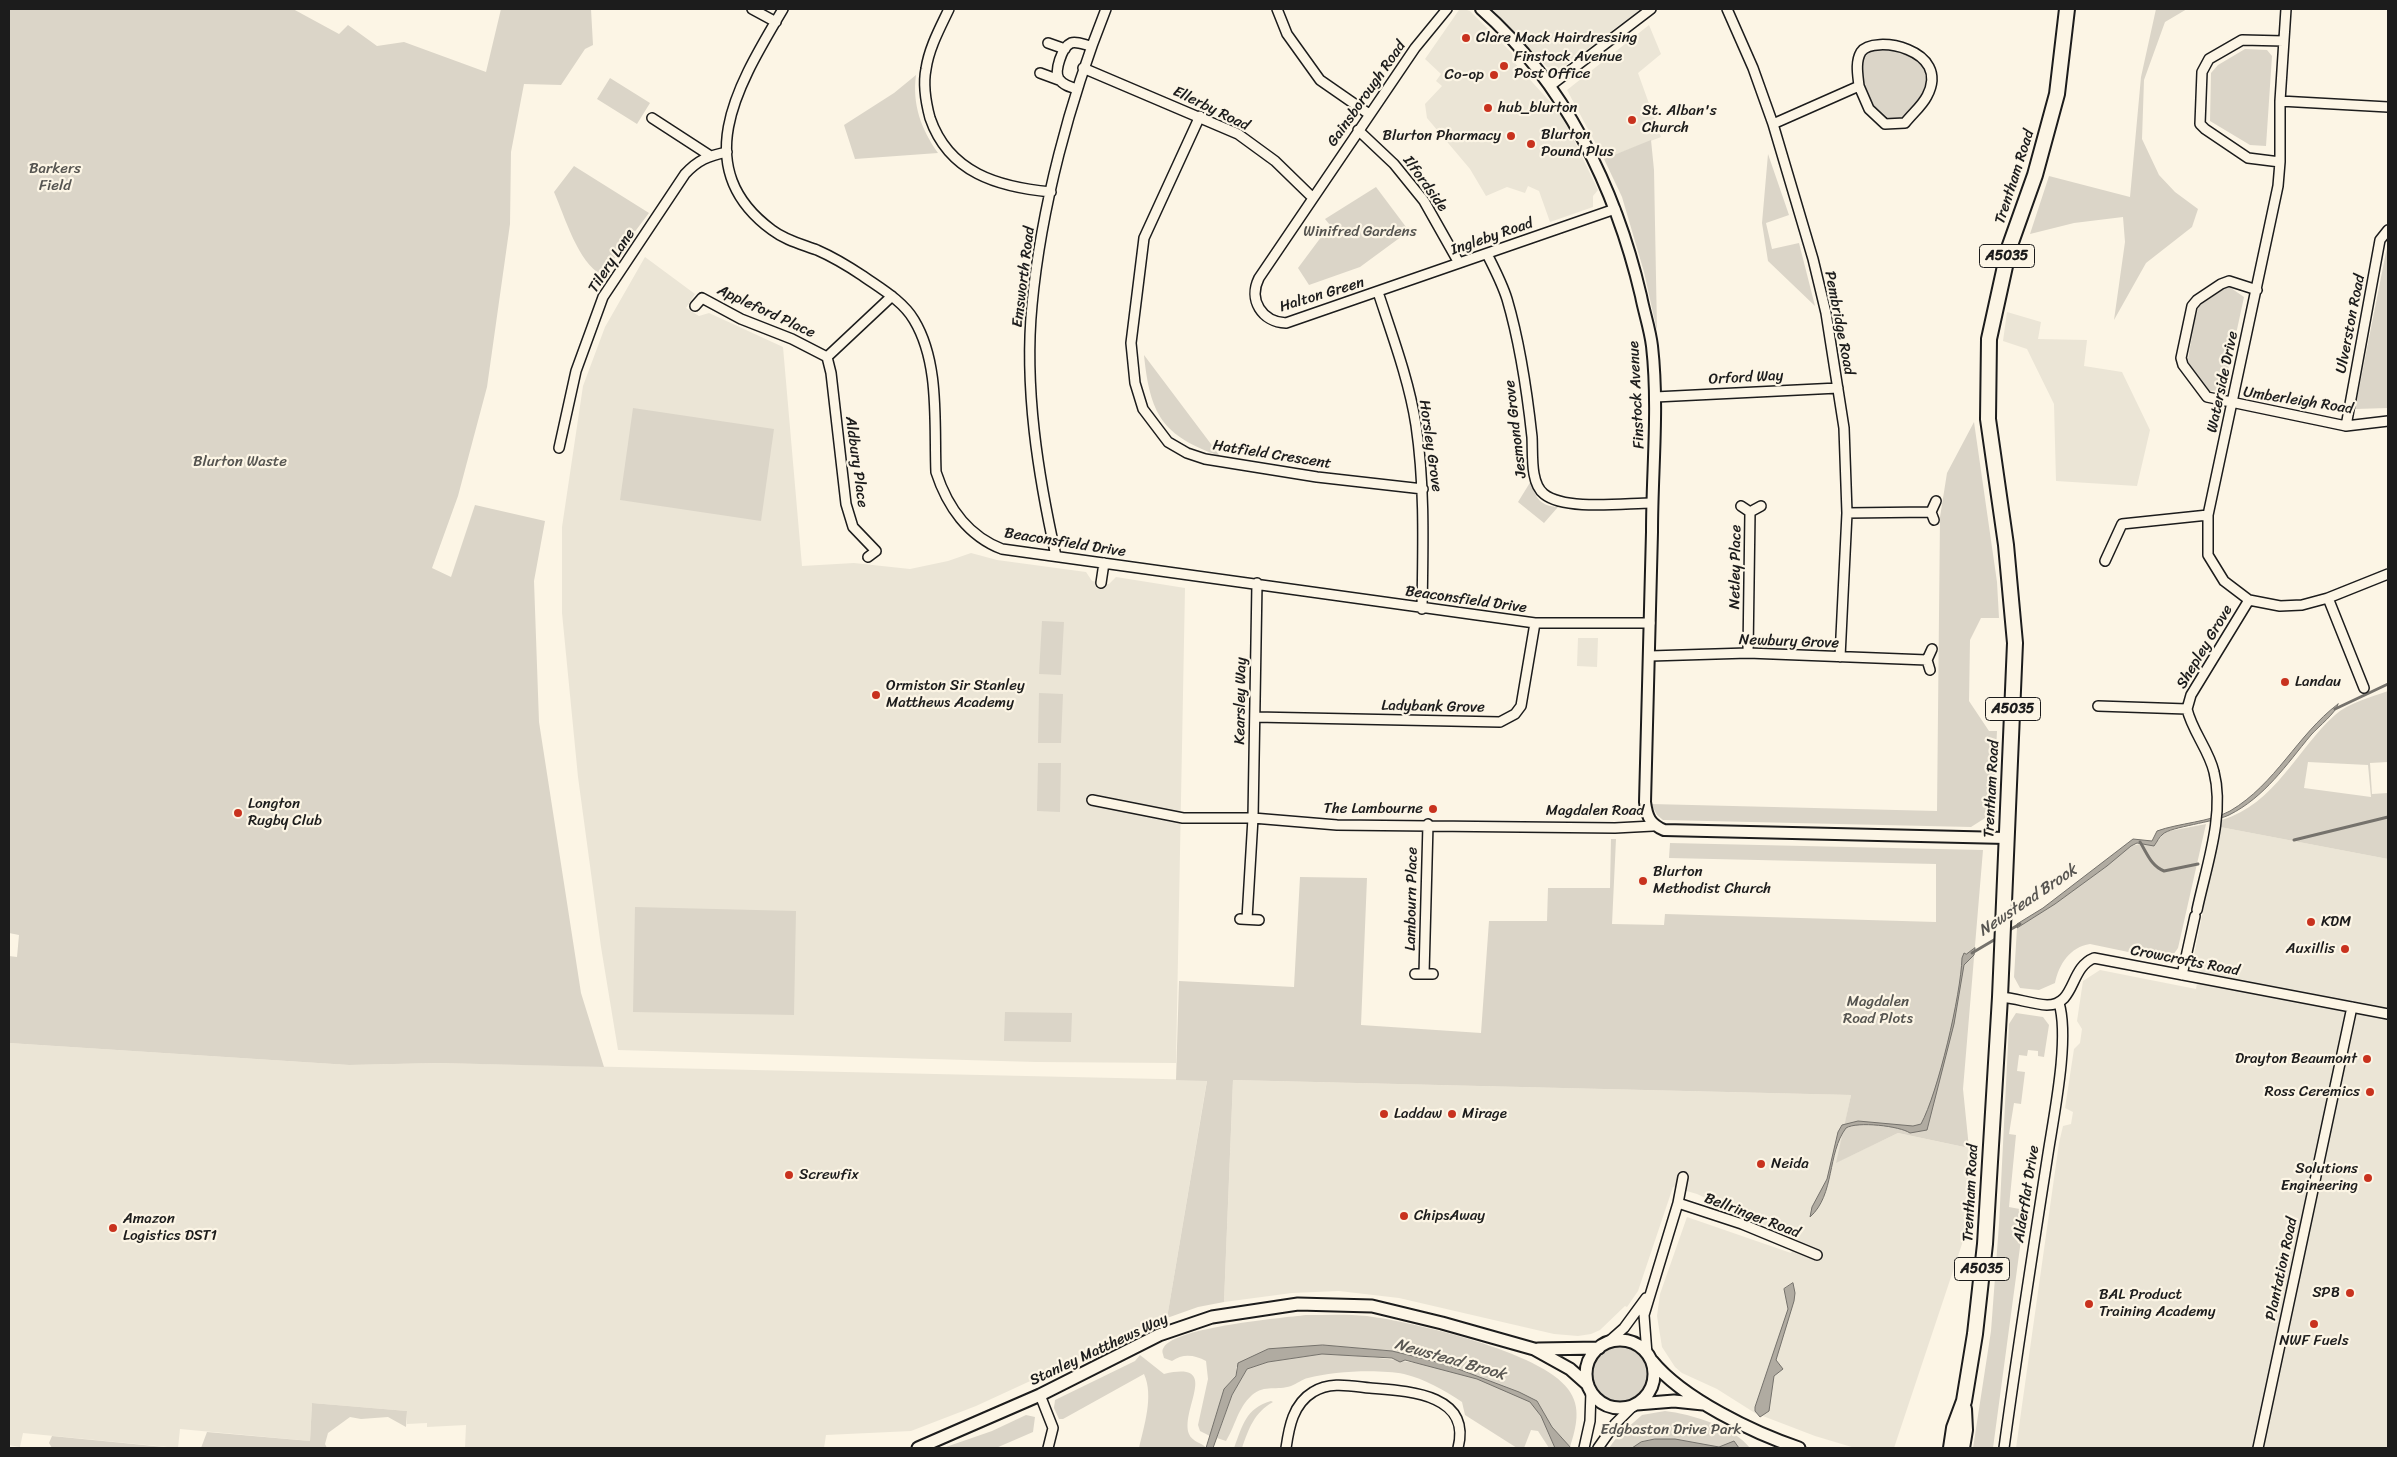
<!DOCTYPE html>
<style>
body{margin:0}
#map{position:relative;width:2397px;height:1457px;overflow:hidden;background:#fcf5e5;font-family:Sriracha,sans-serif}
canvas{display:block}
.frame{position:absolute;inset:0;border:10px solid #1c1c1c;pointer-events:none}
</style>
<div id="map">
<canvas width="2397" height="1457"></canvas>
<div class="frame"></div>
</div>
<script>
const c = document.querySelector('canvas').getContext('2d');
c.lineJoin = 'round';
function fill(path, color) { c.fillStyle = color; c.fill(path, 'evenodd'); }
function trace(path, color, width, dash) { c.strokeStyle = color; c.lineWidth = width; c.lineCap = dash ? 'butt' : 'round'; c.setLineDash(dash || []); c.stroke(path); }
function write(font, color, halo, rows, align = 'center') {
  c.font = font + ' Sriracha,sans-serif'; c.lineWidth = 4.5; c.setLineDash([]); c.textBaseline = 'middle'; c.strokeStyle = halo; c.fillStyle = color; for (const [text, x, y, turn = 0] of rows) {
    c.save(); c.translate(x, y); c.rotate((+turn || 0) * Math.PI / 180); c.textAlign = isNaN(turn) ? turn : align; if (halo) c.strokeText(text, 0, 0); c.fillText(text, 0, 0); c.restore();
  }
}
fill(new Path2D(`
 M1464,9L1470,11L1512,53L1514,62L1562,115L1598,190L1593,196V207L1550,222L1539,191L1528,186L1525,193L1507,187L1486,196L1470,169L1427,118L1425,104L1442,86L1436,81L1441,74L1425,59L1459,10Z
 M1492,9H1641L1558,71L1547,67Z
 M1649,25L1661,54L1638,73L1661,137L1604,159L1567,90Z
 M645,257L695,294L686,308L699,316L709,313L783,347L802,566L854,563L910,569L948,561L971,553L997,560L1086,572L1092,581L1109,584L1116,577L1185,588L1176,1063L1036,1062L618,1050L601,947L578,777L562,613V527L583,386L605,327Z
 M2007,312L2041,322L2038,339L2087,340L2084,366L2122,372L2150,430L2137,486L2056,481L2054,404L2027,349L2003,341Z
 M1578,638H1598L1597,667L1577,666Z
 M2220,827L2388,859V1448H2016L2059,1143L2063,1126L2071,1124L2073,1112L2065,1108L2074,1049L2080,1043L2082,1029L2077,1021L2083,981L2100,970L2196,989L2200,966L2193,960Z
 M9,1043L349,1065L438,1063L1207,1080L1167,1318L976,1406L911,1431L826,1435L824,1448H465L466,1425L427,1427V1423L407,1424V1411L312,1403L310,1441L180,1429L178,1448L23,1433L20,1447L9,1445Z
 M1233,1080L1851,1095L1837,1162L1898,1133L1969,1148L1974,1179L1971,1217L1894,1448H1855L1815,1436L1755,1413L1717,1389L1682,1373L1675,1367L1662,1347L1657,1316L1660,1294L1687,1217L1791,1253L1797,1236H1788L1697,1194L1673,1187L1638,1291L1627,1307L1625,1306L1600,1330L1591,1334L1578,1336L1554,1334L1399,1298L1339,1291L1292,1293L1224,1302Z`), '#ebe5d6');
fill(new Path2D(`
 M9,9H293L339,34L348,25L377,46L404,42L486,72L501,9H591L593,45L585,49L561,85L524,84L511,152L510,224L487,387L458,496L432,568L451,577L475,505L545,521L534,581L539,722L581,993L604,1067L438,1063L349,1065L9,1043V956L17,957L19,935L9,933Z
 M2156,9H2187L2165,22L2144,80L2142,139L2159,175L2175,192L2198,209L2192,227L2146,263L2114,320L2125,242L2123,217L2074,223L2030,234L2049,176L2130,197L2141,77Z
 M1890,47L1920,57L1930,74L1925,95L1904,121L1885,122C1881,117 1875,113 1871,108C1859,91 1858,65 1869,48Z
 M2245,49L2267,50L2272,56L2266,146L2250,145L2210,121L2211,73L2218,65Z
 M916,75C912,104 921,129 938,153L855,159L844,125L894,93Z
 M610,78L650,103L637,124L597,99Z
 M1651,140L1654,170L1657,331L1644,272L1622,197L1604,159Z
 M1768,154L1789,215L1766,223L1772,249L1799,243L1815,306L1768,261L1762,223Z
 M574,166L649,213L602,275C578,263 565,217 554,192Z
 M1376,187L1409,231L1360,267L1309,285L1298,268L1330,225L1325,219Z
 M2388,246V408L2355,409L2386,252Z
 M2228,286L2244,297L2224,390L2208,391L2191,370L2188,359L2195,319L2199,306Z
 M1144,355L1220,456C1162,436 1150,414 1144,355Z
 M633,408L774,429L761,521L620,500Z
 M1974,422L1997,582L1999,618H1981L1970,640L1969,701L1989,731H1997L1993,813L1971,827L1663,820L1657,815L1651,804L1937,811L1940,517L1947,473Z
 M1531,481C1535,498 1540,506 1558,507L1544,523L1518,502Z
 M1042,621L1064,622L1061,675L1039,674Z
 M2388,691V762L2370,763L2372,794L2388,793V859L2220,827L2222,820C2275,804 2297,749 2335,715C2348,703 2372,697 2388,691ZM2308,762L2368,765L2371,797L2304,788Z
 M1039,693L1063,694L1061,743H1038Z
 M1038,763H1061L1060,812L1037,811Z
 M2206,824L2178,948L2171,958H2157L2090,944C2070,947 2059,964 2055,983L2039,990L2020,988L2014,977L2017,928L2055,904L2107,866L2131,846L2159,840L2164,832Z
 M1611,839H1616L1612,924L1664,925L1665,914L1936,922V864L1669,858L1670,843L1983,850L1963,1089L1969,1148L1898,1133L1836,1163L1851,1095L1233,1080L1224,1302L1198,1307L1167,1318L1207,1081L1176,1080L1179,981L1294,987L1300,877L1367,878L1361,1025L1481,1033L1489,921H1547L1548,888H1610Z
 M635,907L796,911L794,1015L633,1012Z
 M1005,1012L1072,1013L1071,1042L1004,1041Z
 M2016,1013L2043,1017L2049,1025L2044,1057L2038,1056V1051L2028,1050L2027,1056L2019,1055L2017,1071L2025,1072L2021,1104L2014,1103L2009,1134L2016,1135L2009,1207L2025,1210L1993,1448H1973L1991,1331L1999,1224L2009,1024Z
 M1306,1315C1326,1315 1347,1314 1367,1316C1413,1322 1542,1352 1568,1389C1582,1407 1576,1428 1570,1447L1552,1427L1537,1401L1445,1364L1392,1351L1323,1345L1236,1367V1376L1224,1389L1210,1436L1200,1431L1198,1425L1208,1379L1206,1361C1195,1355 1183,1353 1172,1361L1164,1358C1163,1353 1161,1351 1164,1347C1177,1327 1281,1318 1306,1315Z
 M1593 1374a27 27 0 1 1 54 0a27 27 0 1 1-54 0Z
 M1322,1354C1385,1357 1447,1363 1505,1390C1512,1394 1523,1397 1529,1401C1543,1411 1549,1434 1555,1448H1549L1538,1431L1531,1430L1524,1448H1517L1465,1415L1462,1402C1444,1390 1425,1379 1404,1374C1379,1369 1333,1371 1308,1378C1302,1379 1297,1384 1291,1386C1277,1391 1265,1384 1252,1395C1237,1409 1236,1425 1226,1441L1217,1438L1232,1395L1247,1369L1268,1362Z
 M1140,1355L1164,1374C1222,1360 1180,1409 1189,1434C1192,1442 1203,1443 1206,1448H1139C1144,1426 1154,1396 1144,1374L1063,1419H1059L1054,1408L1055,1400L1135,1361Z
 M1271,1401L1273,1402C1254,1413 1249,1428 1242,1448H1234C1243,1425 1245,1409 1271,1401Z
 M312,1403L407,1411L406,1427L388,1417L361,1419L350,1417L328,1433L325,1444L327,1448H201L207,1432L310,1441Z
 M1665,1411C1691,1414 1734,1427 1750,1448H1609L1617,1437L1642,1415Z
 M1026,1415L1035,1417L1033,1432L996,1448H943L992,1431Z
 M52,1436L174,1448H52L49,1443Z`), '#dbd5c8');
const water = new Path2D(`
 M2338,704C2337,712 2318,727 2311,735C2286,765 2265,797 2229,815C2215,822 2170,827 2163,834C2159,837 2157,842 2154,846L2137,843L2131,846L2107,866L2055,904L2017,928V924L2043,908L2133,839L2152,841L2157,831C2179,823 2210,822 2230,811C2276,784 2297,735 2338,704Z
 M1975,948L1974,955L1964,965L1954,1024L1927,1130L1910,1133C1900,1126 1857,1121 1846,1128C1827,1153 1835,1195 1810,1217L1812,1207L1827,1179L1838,1132L1842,1125L1858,1121L1913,1126L1921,1124C1938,1093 1961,994 1962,958L1964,953L1966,954Z
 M1793,1283L1795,1293L1794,1301L1776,1360L1783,1369L1774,1376L1769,1411L1760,1417L1755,1411V1407L1788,1309L1784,1289Z
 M1323,1345L1392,1351L1445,1364L1519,1392L1537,1401L1552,1427L1571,1448H1555L1541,1416L1530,1402L1477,1379L1405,1360L1400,1362L1392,1358L1322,1354L1268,1362L1247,1369L1232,1395L1213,1448H1206L1224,1389L1236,1376L1238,1363L1268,1349Z
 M1655,1439H1675L1719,1447L1734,1441L1739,1448H1632L1641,1442Z`);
fill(water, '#b0aba1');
trace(water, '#75726c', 1);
trace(new Path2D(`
 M2335,709L2388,684
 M2294,840L2388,817
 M2140,842C2147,853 2151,866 2164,871L2198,864
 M2006,932L2020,924
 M1972,953L1999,937`), '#75726c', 3);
const minor = new Path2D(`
 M752,9L776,22
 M783,9C742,79 685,166 772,230C785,240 801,244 817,250C833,257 848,266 863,276C880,288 903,301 914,320C940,363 934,423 936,472C947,506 968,536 1002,549L1535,623H1650
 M949,9C940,28 929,48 926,69C923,84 926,103 930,118C949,173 998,187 1051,192
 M1277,9L1287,34L1320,80L1369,114
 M1447,9L1415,48L1259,278C1248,300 1262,322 1286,323L1615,209
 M1727,9L1753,68L1773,124L1813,259L1826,313L1844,428L1847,513L1840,657
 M2286,9L2280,101V162L2278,186L2208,515V555L2224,581L2249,600L2280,606L2302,605L2328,598L2388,574
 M1048,43L1065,49
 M1083,68L1238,134L1275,161L1313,198
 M1040,73L1059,80
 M1550,86L1651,9
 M1077,89C1070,87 1063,85 1059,79C1054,71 1062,47 1071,43C1077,41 1085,45 1091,46
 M2280,101L2388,107
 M1200,116L1144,238L1131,343L1135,383L1143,409L1168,442L1187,453L1205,459L1317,477L1423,489
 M652,118L709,155
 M1773,124L1859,86C1858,76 1855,62 1861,52C1873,34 1952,49 1927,96C1922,106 1912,114 1905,123L1885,124L1869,109L1859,86
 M1358,130L1394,164L1424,201L1459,263
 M2280,162L2248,158L2205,129L2200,124L2202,72L2209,59L2242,40L2284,41
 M1487,254C1494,268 1502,283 1507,299C1520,343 1527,391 1532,437C1533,454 1530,483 1544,494C1565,511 1625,503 1652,503
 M2257,290L2229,281L2221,284L2197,300L2192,306L2181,358L2183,365L2207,397L2346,426L2388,421
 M1378,292C1392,335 1409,380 1416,425C1425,486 1423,547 1422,609
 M695,306L702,298L741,319L792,339L827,357
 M827,357L831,373L846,504L853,527L876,551L868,557
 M827,357L892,296
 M1655,397L1838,388
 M2346,426L2380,240L2388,230
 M559,448L576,371L603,297L685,174C698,160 708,156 727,152
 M1741,506L1750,512L1761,506
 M1847,513L1931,512
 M1934,520L1931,512L1936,501
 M1056,556C1038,475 1024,388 1032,305C1041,208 1070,99 1106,9
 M2105,561L2122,524L2208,515
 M1101,583L1104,563
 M2328,598L2364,688
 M1748,653L1750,512
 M1650,656L1748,653L1927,660
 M1930,670L1927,660L1932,649
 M2098,706L2187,709
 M2187,709C2192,731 2209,750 2214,772C2225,815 2206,867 2197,910
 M2187,709L2191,695L2249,600
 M1255,717L1500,722L1515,714L1521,706L1535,623
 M1092,800L1183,818H1253L1337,825L1615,828L1653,826
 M1240,919L1259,920
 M1247,919L1253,818L1257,583
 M1415,974H1433
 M1424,974L1428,824
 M2182,975L2195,916
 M2000,997C2016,998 2031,1004 2047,1005C2076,1005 2069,968 2094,958L2388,1014
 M1683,1177L1678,1203L1742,1224L1817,1255
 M1607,1343L1624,1328L1646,1298
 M1647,1354L1644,1315L1678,1203
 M1040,1395L1053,1428L1048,1448
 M1286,1448C1289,1427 1293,1404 1313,1392C1330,1381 1351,1386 1370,1388C1406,1391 1472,1393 1458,1448
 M1584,1448L1590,1421L1591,1391
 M1598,1448L1615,1424L1633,1406
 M2004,1448C2017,1352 2032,1256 2047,1160C2053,1119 2070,1040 2059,1003
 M2258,1448L2352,1007`);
const tertiary = new Path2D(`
 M1481,9C1565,83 1616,189 1641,296C1644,312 1650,329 1652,346C1659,408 1652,470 1652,532C1650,622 1648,712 1645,802C1647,817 1650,824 1664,830L2006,838`);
const secondary = new Path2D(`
 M1586 1374a34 34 0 1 1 68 0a34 34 0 1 1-68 0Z
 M1538,1349L1599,1348
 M1652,1361C1683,1399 1754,1433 1799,1448
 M1637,1404L1674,1401L1703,1404
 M918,1448L1040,1395L1159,1335L1212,1317L1298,1304L1372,1306L1442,1323L1534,1349L1570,1369L1588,1385`);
const primary = new Path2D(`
 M1951,1448L1954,1428L1964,1401L1975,1334L1985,1244L2000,997L2015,643L2006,545L1988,419L1989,339L2009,248L2035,175L2057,94L2067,9
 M1962,1448L1965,1430L1964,1409`);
trace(minor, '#1c1c1c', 12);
trace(tertiary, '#1c1c1c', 14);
trace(secondary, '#1c1c1c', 15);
trace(primary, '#1c1c1c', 18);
trace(minor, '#fcf5e5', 9);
trace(tertiary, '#fcf5e5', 10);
trace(secondary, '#fcf5e5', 11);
trace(primary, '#fcf5e5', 14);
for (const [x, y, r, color] of [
 [1466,38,5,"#c8321e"],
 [1504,66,5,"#c8321e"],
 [1494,75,5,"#c8321e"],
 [1488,108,5,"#c8321e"],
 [1632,120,5,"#c8321e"],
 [1511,136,5,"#c8321e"],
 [1531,144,5,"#c8321e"],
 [2285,682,5,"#c8321e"],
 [876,695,5,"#c8321e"],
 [1433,809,5,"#c8321e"],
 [238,813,5,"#c8321e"],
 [1643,881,5,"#c8321e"],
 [2311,922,5,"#c8321e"],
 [2345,949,5,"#c8321e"],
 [2367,1059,5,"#c8321e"],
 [2370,1092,5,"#c8321e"],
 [1384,1114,5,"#c8321e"],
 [1452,1114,5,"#c8321e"],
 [1761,1164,5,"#c8321e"],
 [789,1175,5,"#c8321e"],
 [2368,1178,5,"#c8321e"],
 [1404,1216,5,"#c8321e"],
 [113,1228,5,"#c8321e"],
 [2350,1293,5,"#c8321e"],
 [2089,1304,5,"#c8321e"],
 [2314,1324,5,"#c8321e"]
]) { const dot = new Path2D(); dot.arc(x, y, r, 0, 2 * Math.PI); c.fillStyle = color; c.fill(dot); trace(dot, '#fcf5e5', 2); }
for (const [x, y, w] of [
 [2007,256,55],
 [2013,709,55],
 [1982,1269,55]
]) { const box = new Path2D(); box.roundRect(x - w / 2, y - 11.5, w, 23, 4); c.fillStyle = '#fcf5e5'; c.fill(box); trace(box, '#1c1c1c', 1); }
write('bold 14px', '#1c1c1c', null, [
 ["A5035",2007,256],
 ["A5035",2013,709],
 ["A5035",1982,1269]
]);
write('15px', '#1c1c1c', '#fcf5e5', [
 ["Clare Mack Hairdressing",1476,38],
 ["Finstock Avenue",1514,57],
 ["Post Office",1514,74],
 ["Co-op",1484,75,"right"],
 ["hub_blurton",1498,108],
 ["St. Alban's",1642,111],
 ["Church",1642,128],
 ["Blurton",1541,135],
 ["Pound Plus",1541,152],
 ["Blurton Pharmacy",1501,136,"right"],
 ["Landau",2295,682],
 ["Ormiston Sir Stanley",886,686],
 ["Matthews Academy",886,703],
 ["Longton",248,804],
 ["Rugby Club",248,821],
 ["The Lambourne",1423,809,"right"],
 ["Blurton",1653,872],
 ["Methodist Church",1653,889],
 ["KDM",2321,922],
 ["Auxillis",2335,949,"right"],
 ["Drayton Beaumont",2357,1059,"right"],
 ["Ross Ceremics",2360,1092,"right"],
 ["Laddaw",1394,1114],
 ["Mirage",1462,1114],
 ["Neida",1771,1164],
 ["Solutions",2358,1169,"right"],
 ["Engineering",2358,1186,"right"],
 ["Screwfix",799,1175],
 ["ChipsAway",1414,1216],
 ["Amazon",123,1219],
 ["Logistics DST1",123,1236],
 ["SPB",2340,1293,"right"],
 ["BAL Product",2099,1295],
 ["Training Academy",2099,1312],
 ["NWF Fuels",2314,1341,"center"]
], 'left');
write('15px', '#1c1c1c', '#fcf5e5', [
 ["Gainsborough Road",1367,94,-55],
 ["Ellerby Road",1211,109,26],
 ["Trentham Road",2015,177,-72],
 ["Ilfordside",1425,184,54],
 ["Ingleby Road",1492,237,-19],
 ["Tilery Lane",612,261,-57],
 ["Emsworth Road",1024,277,-83],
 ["Halton Green",1322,295,-17],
 ["Appleford Place",766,312,25],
 ["Pembridge Road",1839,323,79],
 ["Ulverston Road",2351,324,-79],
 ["Orford Way",1746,378,-3],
 ["Waterside Drive",2223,382,-78],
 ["Finstock Avenue",1637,395,-93],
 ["Umberleigh Road",2298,401,9],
 ["Jesmond Grove",1516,429,-97],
 ["Horsley Grove",1430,446,82],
 ["Hatfield Crescent",1272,455,9],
 ["Aldbury Place",856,462,82],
 ["Beaconsfield Drive",1065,543,9],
 ["Netley Place",1736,567,-89],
 ["Beaconsfield Drive",1466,600,8],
 ["Newbury Grove",1789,642,2],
 ["Shepley Grove",2205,647,-59],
 ["Kearsley Way",1241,701,-89],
 ["Ladybank Grove",1433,707,1],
 ["Trentham Road",1992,789,-87],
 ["Magdalen Road",1595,811],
 ["Lambourn Place",1412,899,-89],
 ["Crowcrofts Road",2185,961,11],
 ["Trentham Road",1971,1193,-87],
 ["Alderflat Drive",2027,1194,-81],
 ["Bellringer Road",1752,1216,21],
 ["Plantation Road",2282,1269,-78],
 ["Stanley Matthews Way",1099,1350,-25]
]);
write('15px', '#555450', '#fcf5e5', [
 ["Barkers",55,169],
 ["Field",55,186],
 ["Winifred Gardens",1360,232],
 ["Blurton Waste",240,462],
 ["Magdalen",1878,1002],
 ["Road Plots",1878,1019],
 ["Edgbaston Drive Park",1671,1430]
]);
write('italic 16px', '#575551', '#fcf5e5', [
 ["Newstead Brook",2028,901,-34],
 ["Newstead Brook",1450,1360,16]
]);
</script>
